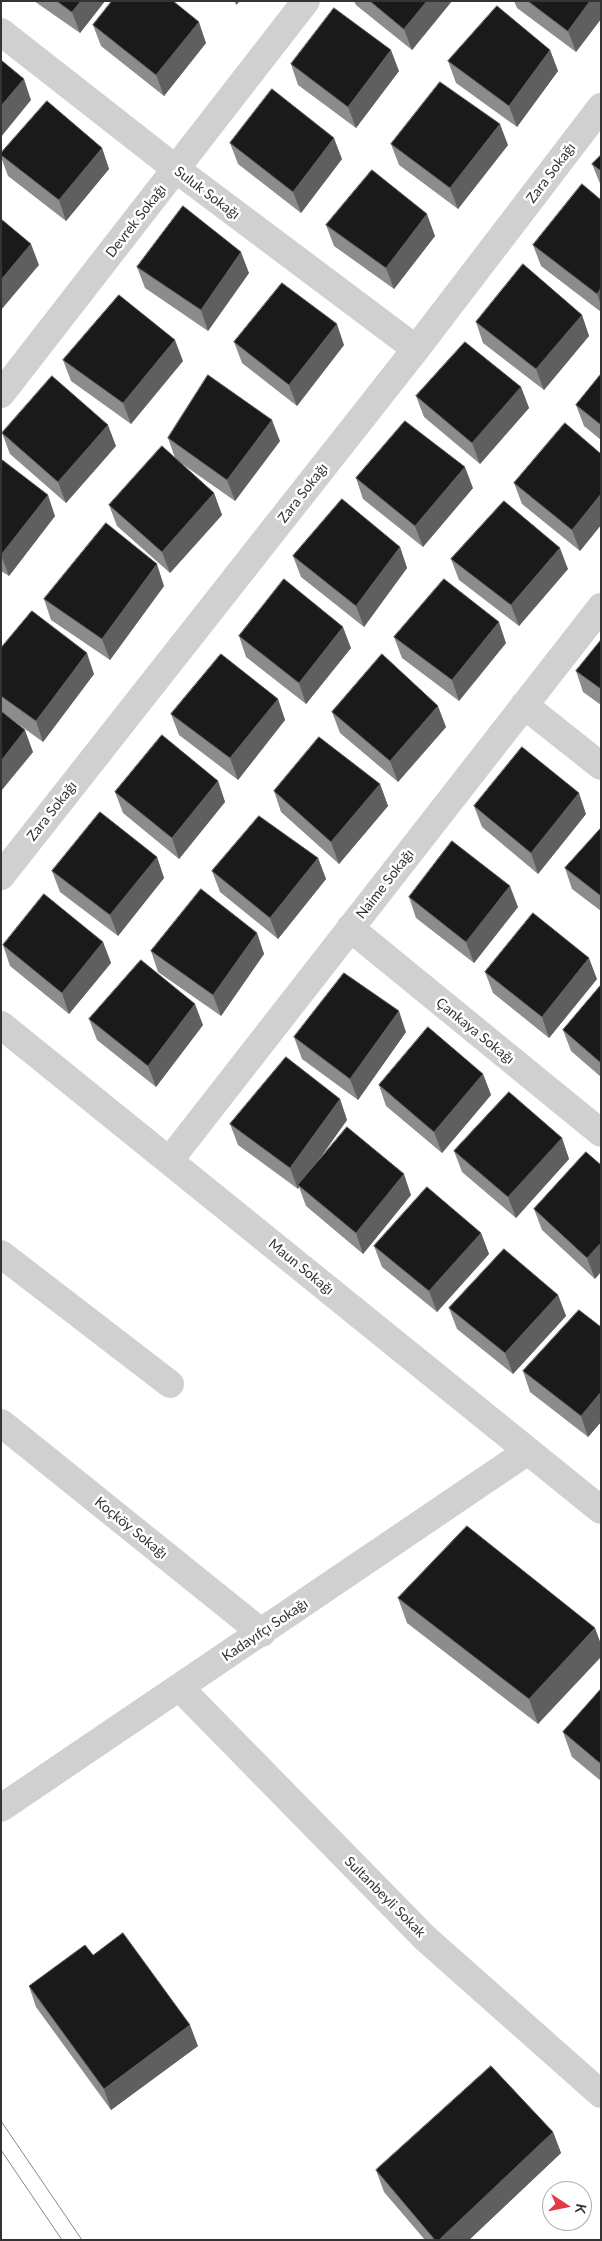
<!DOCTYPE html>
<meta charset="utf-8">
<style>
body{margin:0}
#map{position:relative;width:602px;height:2241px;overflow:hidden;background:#fff;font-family:Lato,sans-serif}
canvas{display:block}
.frame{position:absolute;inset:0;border:2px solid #333;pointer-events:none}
.north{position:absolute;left:542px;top:2181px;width:50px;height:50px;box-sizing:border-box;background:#fff;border:1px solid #adadad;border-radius:50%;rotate:101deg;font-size:14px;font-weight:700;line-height:20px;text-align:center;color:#333}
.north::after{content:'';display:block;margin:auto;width:18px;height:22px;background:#e63946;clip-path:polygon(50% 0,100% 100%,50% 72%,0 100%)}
</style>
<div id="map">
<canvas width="602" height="2241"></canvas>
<div class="frame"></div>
<div class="north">K</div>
</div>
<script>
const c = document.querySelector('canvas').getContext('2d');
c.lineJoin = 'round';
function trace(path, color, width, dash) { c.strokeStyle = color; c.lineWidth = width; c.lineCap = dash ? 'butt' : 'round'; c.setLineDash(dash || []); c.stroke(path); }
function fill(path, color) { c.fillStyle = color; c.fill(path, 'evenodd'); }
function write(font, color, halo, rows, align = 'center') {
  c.font = font + ' Lato,sans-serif'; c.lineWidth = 5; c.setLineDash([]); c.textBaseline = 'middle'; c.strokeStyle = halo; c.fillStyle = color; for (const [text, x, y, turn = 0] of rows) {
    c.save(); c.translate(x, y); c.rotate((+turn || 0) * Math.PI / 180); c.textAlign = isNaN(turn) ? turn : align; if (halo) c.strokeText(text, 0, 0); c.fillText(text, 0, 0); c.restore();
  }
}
trace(new Path2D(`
 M1,32L176,169L416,349
 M1,394L306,1
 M524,705L601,766
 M1,876L416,349L601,107
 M350,928L601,1133
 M1,1025L601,1510
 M169,1161L601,607
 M1,1254L170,1384
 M1,1423L262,1633
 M180,1688L425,1938L601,2094
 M1,1808L528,1451`), '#d0d0d0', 28);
trace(new Path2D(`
 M1,2121L82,2240
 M1,2150L62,2240`), '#888', 1);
fill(new Path2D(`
 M34,1H105L80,33Z
 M354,1H452L412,50L356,5Z
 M514,1H601V19L576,52L517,8Z
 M93,25L206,43L164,96L101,46Z
 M550,50L558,71L517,127L456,83L448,61Z
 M291,64L399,71L356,128L298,85Z
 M230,143L342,159L301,213L238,164Z
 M391,144L508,145L458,209L399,165Z
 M102,148L109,169L66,221L8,176L1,157V153Z
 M601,155V186L592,164Z
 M601,200V312L541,266L533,245Z
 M326,225L435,236L394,289L334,246Z
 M137,267L249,273L208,331L145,288Z
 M582,315L589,336L544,390L483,343L476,322Z
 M234,342L344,345L297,406L242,363Z
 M63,360L183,361L131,424L71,381Z
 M601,374V440L584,426L576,405Z
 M521,387L529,408L480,464L424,417L416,396Z
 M2,433L116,446L66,503L10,454Z
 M168,438L280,441L235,501L178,461L214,493L222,515L170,573L117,526L109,505L175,458Z
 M601,454V525L580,551L522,504L514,483Z
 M1,459L55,516L9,576L1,571Z
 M356,478L473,488L423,547L363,499Z
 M400,547L407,568L364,627L301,577L293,556Z
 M451,559L568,569L519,626L459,580Z
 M164,586L110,660L51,620L44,599Z
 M239,636L351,648L306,704L246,657Z
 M394,637L506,643L459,701L402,658Z
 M601,640V705L583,692L576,671Z
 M1,648L94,674L43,742L3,713L33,752L1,791Z
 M278,699L285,720L238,780L179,735L171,714Z
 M332,712L446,727L398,782L340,733Z
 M218,781L225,802L179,859L123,813L115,792Z
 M380,784L388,806L339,864L281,812L274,791Z
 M474,806L586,814L538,874L482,827Z
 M601,828V911L572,889L565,868Z
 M157,857L164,878L118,936L60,892L52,871Z
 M318,858L326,879L278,939L220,892L212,871Z
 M409,897L518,907L474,963L416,918Z
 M257,933L264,954L221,1016L158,972L151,951Z
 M103,942L111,963L69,1014L10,966L3,945Z
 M485,972L597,979L549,1038L493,993Z
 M601,985V1077L571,1051L563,1030Z
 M89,1019L203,1025L156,1087L97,1040Z
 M406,1032L358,1100L302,1059L294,1037Z
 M483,1074L491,1095L442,1153L386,1106L379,1085Z
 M340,1099L347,1120L314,1167L411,1195L363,1254L306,1206L299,1187L298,1189L238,1145L230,1124Z
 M562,1138L569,1159L516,1218L462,1172L454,1151Z
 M586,1152L595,1279L542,1230L534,1209Z
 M481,1233L489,1254L437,1312L382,1267L374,1246Z
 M558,1295L566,1316L513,1374L457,1329L449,1308Z
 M601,1327V1422L588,1437L530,1392L523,1371Z
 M398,1598L601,1644L538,1724L407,1623Z
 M601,1689V1781L572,1757L563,1732Z
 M93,1955L198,2046L111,2110L36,2007L29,1986Z
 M553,2132L561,2153L469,2240H425L384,2192L376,2170Z`), '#8c8c8c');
fill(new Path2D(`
 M81,1H105L80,33L72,12Z
 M235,1H240L236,5Z
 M427,1H452L412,50L404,29Z
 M590,1H601V19L576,52L568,31Z
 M199,22L206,43L164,96L156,75Z
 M391,50L399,71L356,128L348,107Z
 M550,50L558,71L517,127L509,106Z
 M24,79L31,100L1,137V106Z
 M500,124L508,145L458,209L450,188Z
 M334,138L342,159L301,213L293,192Z
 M102,148L109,169L66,221L59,200Z
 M427,214L435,236L394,289L386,268Z
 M31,244L39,265L1,310V280Z
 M241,252L249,273L208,331L201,310Z
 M601,288V305L597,294Z
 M582,315L589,336L544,390L536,369Z
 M337,324L344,345L297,406L289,385Z
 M175,340L183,361L131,424L123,403Z
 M521,387L529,408L480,464L472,443Z
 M272,420L280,441L235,501L227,480Z
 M108,425L116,446L66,503L58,482Z
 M465,467L473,488L423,547L415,526Z
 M214,493L222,515L170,573L162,552Z
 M601,494V525L580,551L572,530Z
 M48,495L55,516L9,576L1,555Z
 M400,547L407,568L364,627L356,606Z
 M560,548L568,569L519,626L511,605Z
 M157,564L164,586L110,660L102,639Z
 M499,622L506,643L459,701L452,680Z
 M343,627L351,648L306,704L299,683Z
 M87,653L94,674L43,742L36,721Z
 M278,699L285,720L238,780L230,758Z
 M438,706L446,727L398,782L390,761Z
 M25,730L33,752L1,791V761Z
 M218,781L225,802L179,859L172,838Z
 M380,784L388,806L339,864L331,842Z
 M579,793L586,814L538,874L531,853Z
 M157,857L164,878L118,936L110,915Z
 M318,858L326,879L278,939L270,918Z
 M510,886L518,907L474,963L466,942Z
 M257,933L264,954L221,1016L213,995Z
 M103,942L111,963L69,1014L62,993Z
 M589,958L597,979L549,1038L542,1017Z
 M195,1004L203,1025L156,1087L148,1066Z
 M399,1011L406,1032L358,1100L350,1079Z
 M483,1074L491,1095L442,1153L434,1132Z
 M340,1099L347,1120L300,1186L298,1185L299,1187L298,1189L290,1168Z
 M562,1138L569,1159L516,1218L508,1197Z
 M404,1174L411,1195L363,1254L356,1233Z
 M481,1233L489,1254L437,1312L429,1291Z
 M601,1243V1272L595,1279L587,1258Z
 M558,1295L566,1316L513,1374L505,1353Z
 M601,1392V1422L588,1437L581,1416Z
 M595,1628L601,1644V1657L538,1724L529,1699Z
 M190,2025L198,2046L111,2110L104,2089Z
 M553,2132L561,2153L469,2240H439Z`), '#5f5f5f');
const building = new Path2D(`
 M57,1H81L72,12Z
 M112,1H173L199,22L156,75L93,25Z
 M370,1H427L404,29Z
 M528,1H590L568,31Z
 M497,6L550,50L509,106L448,61Z
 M334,8L391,50L348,107L291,64Z
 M1,60L24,79L1,106Z
 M440,82L500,124L450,188L391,144Z
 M272,89L334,138L293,192L230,143Z
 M47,101L102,148L59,200L1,155V153Z
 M601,155V171L592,164Z
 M372,170L427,214L386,268L326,225Z
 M582,184L601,200V288L597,294L533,245Z
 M183,206L241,252L201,310L137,267Z
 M1,219L31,244L1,280Z
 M523,264L582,315L536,369L476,322Z
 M282,283L337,324L289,385L234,342Z
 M119,295L175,340L123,403L63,360Z
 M465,342L521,387L472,443L416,396Z
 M601,374V425L576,405Z
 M208,375L272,420L227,480L168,438Z
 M52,376L108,425L58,482L2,433Z
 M405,421L465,467L415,526L356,478Z
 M565,423L601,454V494L572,530L514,483Z
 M162,446L214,493L162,552L109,505Z
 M1,459L48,495L1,555Z
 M342,499L400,547L356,606L293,556Z
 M504,501L560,548L511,605L451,559Z
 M106,523L157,564L102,639L44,599Z
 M284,579L343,627L299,683L239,636Z
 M444,579L499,622L452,680L394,637Z
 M32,611L87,653L36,721L1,696V648Z
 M601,640V689L576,671Z
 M221,654L278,699L230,758L171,714Z
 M382,654L438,706L390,761L332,712Z
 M1,711L25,730L1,761Z
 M162,735L218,781L172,838L115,792Z
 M319,737L380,784L331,842L274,791Z
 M522,747L579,793L531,853L474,806Z
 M100,812L157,857L110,915L52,871Z
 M259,816L318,858L270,918L212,871Z
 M601,828V896L565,868Z
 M452,841L510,886L466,942L409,897Z
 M201,889L257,933L213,995L151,951Z
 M44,894L103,942L62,993L3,945Z
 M533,913L589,958L542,1017L485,972Z
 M141,960L195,1004L148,1066L89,1019Z
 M344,973L399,1011L350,1079L294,1037Z
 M601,985V1063L563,1030Z
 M428,1027L483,1074L434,1132L379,1085Z
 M286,1057L340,1099L290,1168L230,1124Z
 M509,1092L562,1138L508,1197L454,1151Z
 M347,1127L404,1174L356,1233L298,1185Z
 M586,1152L601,1165V1243L587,1258L534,1209Z
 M427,1187L481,1233L429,1291L374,1246Z
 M504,1249L558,1295L505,1353L449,1308Z
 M579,1310L601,1327V1392L581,1416L523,1371Z
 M467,1526L595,1628L529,1699L398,1598Z
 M601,1689V1764L563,1732Z
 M123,1933L190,2025L104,2089L29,1986L85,1945L93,1955Z
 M491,2066L553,2132L439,2240H435L376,2170Z`);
fill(building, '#1a1a1a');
trace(building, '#5f5f5f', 1);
write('14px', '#333', '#fff', [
 ["Zara Sokağı",551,173,-53],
 ["Suluk Sokağı",207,193,37],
 ["Devrek Sokağı",136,221,-52],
 ["Zara Sokağı",303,493,-52],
 ["Zara Sokağı",52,811,-52],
 ["Naime Sokağı",385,884,-52],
 ["Çankaya Sokağı",475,1031,39],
 ["Maun Sokağı",301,1267,39],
 ["Koçköy Sokağı",131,1528,39],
 ["Kadayıfçı Sokağı",265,1630,-34],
 ["Sultanbeyli Sokak",385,1897,45]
]);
</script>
